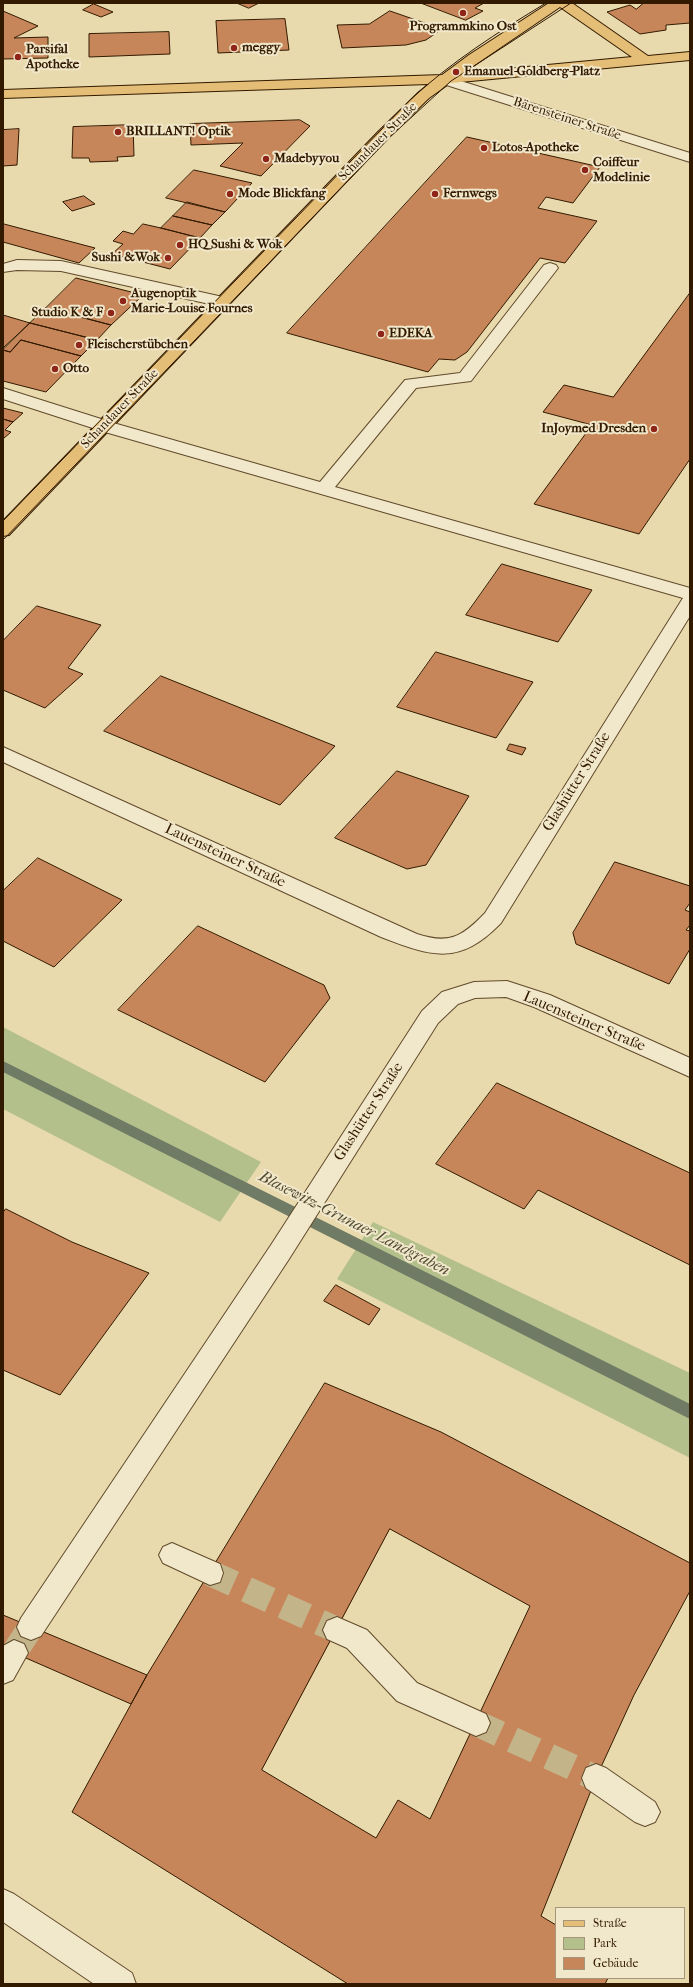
<!DOCTYPE html>
<meta charset="utf-8">
<style>
body{margin:0}
#map{position:relative;width:693px;height:1987px;overflow:hidden;background:#e9daad;font-family:"IM FELL French Canon",serif}
canvas{display:block}
.frame{position:absolute;inset:0;border:4px solid #321a00;pointer-events:none}
.legend{position:absolute;left:555px;top:1907px;width:130px;height:72px;box-sizing:border-box;background:#f1e7ca;border:1px solid #a59579;margin:0;padding:5px 7px;list-style:none;font-size:12px;color:#321a00}
.legend li{display:flex;align-items:center;gap:8px;height:20px}
.legend b{width:20px;border:1px solid #a59579}
</style>
<div id="map">
<canvas width="693" height="1987"></canvas>
<div class="frame"></div>
<ul class="legend">
<li><b style="height:5px;background:#e4bd76"></b>Straße</li>
<li><b style="height:11px;background:#b4c08b"></b>Park</li>
<li><b style="height:11px;background:#c7855a"></b>Gebäude</li>
</ul>
</div>
<script>
const c = document.querySelector('canvas').getContext('2d');
c.lineJoin = 'round';
function fill(path, color) { c.fillStyle = color; c.fill(path, 'evenodd'); }
function trace(path, color, width, dash) { c.strokeStyle = color; c.lineWidth = width; c.lineCap = dash ? 'butt' : 'round'; c.setLineDash(dash || []); c.stroke(path); }
function write(font, color, halo, rows, align = 'center') {
  c.font = font + ' "IM FELL French Canon",serif'; c.lineWidth = 4; c.setLineDash([]); c.textBaseline = 'middle'; c.strokeStyle = halo; c.fillStyle = color; for (const [text, x, y, turn = 0] of rows) {
    c.save(); c.translate(x, y); c.rotate((+turn || 0) * Math.PI / 180); c.textAlign = isNaN(turn) ? turn : align; if (halo) c.strokeText(text, 0, 0); c.fillText(text, 0, 0); c.restore();
  }
}
fill(new Path2D(`
 M3,1027L261,1162L220,1222L3,1109Z
 M373,1222L690,1373V1458L337,1279Z`), '#b4c08b');
fill(new Path2D(`
 M3,1061L690,1404V1419L3,1072Z`), '#6f7b64');
const building = new Path2D(`
 M237,3H259L249,8Z
 M421,3H484L475,8L483,11L466,20Z
 M644,3H690V23L666,25V30L640,34L607,12L630,5L636,9Z
 M94,4L113,12L101,17L83,10Z
 M3,11L38,26L14,38L48,37V58L3,59Z
 M390,11L442,29L426,40L406,45L342,48L337,25L369,24Z
 M285,19L289,50L218,53L216,21Z
 M169,32L170,54L89,57V34Z
 M300,120L310,126L261,176L220,166L243,143L191,145L190,124Z
 M133,125L134,156L117,157L118,161L90,162L89,158H72L73,127Z
 M19,129L17,165L3,166V130Z
 M467,137L600,167L573,203L546,197L538,208L597,221L565,263L540,258L467,352L455,360L439,359L428,372L287,333Z
 M194,170L252,183L225,212L166,198Z
 M84,196L95,204L72,211L63,202Z
 M187,202L225,212L212,225L173,216Z
 M173,216L212,225L200,238L161,228Z
 M3,224H4L95,248L79,263L3,242Z
 M143,224L161,228L200,238L170,269L112,254L123,244L113,241L123,231L133,234Z
 M76,278L143,295L111,325L46,308Z
 M690,293V459L639,534L534,504L592,425L543,412L564,385L613,397Z
 M46,308L111,325L97,340L30,323Z
 M3,315L30,323L3,348Z
 M30,323L97,340L81,356L21,340L10,352L3,350Z
 M21,340L81,356L46,392L3,381V350L10,352Z
 M3,408L23,413L13,422L3,419Z
 M3,419L13,422L5,430L11,432L3,439Z
 M502,564L592,590L558,642L466,615Z
 M37,606L101,625L68,668L83,674L45,708L3,690V641Z
 M436,652L533,682L496,738L397,707Z
 M161,676L335,746L280,805L104,731Z
 M510,744L526,748L522,755L507,750Z
 M397,771L469,796L426,865L407,869L335,838Z
 M38,858L122,900L54,967L3,941V891Z
 M615,862L690,886V903L685,910L690,912V925L686,930L690,931V949L669,984L576,944L573,933Z
 M198,926L324,985L330,998L265,1082L118,1010Z
 M497,1083L690,1173V1265L538,1190L524,1209L436,1164Z
 M6,1209L72,1242L149,1273L60,1395L3,1370V1213Z
 M336,1285L380,1309L369,1325L324,1301Z
 M325,1383L441,1432L690,1563V1591L634,1695L596,1778L541,1916L556,1925V1978H608L605,1984H348L72,1812L147,1675ZM390,1529L530,1606L430,1819L398,1800L376,1838L262,1770Z
 M3,1615L147,1675L131,1704L3,1648Z`);
fill(building, '#c7855a');
trace(building, '#321a00', 1);
trace(new Path2D(`
 M210,1573L337,1630
 M14,1653L31,1627
 M476,1723L596,1778`), '#c4b48a', 26, [26, 14]);
const minor = new Path2D(`
 M445,76L690,153V162L440,83L438,80L440,77Z
 M17,260L61,261L223,297L229,299L231,302L229,305L223,307L61,271L17,270L3,272V264Z
 M550,263L556,265L558,268L471,381L416,388L335,487L690,588V616L501,923C459,966 433,957 381,937L3,762V747L417,934C450,945 463,936 485,913L683,598L105,432L3,399V388L117,424L320,482L405,380L460,373L544,265Z
 M507,981L550,995L690,1058V1077L534,1007L506,997L475,998L458,1004L438,1023L289,1259L41,1636L31,1640L21,1636L17,1627L21,1618L271,1245L422,1011L442,992L474,982Z
 M172,1543L220,1564L223,1573L220,1582L210,1585L163,1563L159,1555L163,1547Z
 M337,1617L367,1630L417,1683L486,1714L490,1723L486,1732L476,1736L397,1701L347,1648L327,1639L323,1630L327,1621Z
 M14,1640L24,1644L28,1653L13,1680L3,1684V1646Z
 M596,1764L606,1768L655,1802L660,1812L655,1822L645,1826L635,1822L586,1788L582,1778L586,1768Z
 M3,1889L14,1894L132,1973L136,1984H94L3,1922Z`);
const major = new Path2D(`
 M549,3H572L648,56L690,52V60L450,83L429,98L388,138L9,535L3,536V521L378,132L419,92L429,84L3,98V90L442,75L469,55ZM560,7L632,57L463,73Z`);
trace(minor, '#604a2b', 2);
trace(major, '#321a00', 2);
fill(minor, '#f1e7ca');
fill(major, '#e4bd76');
trace(new Path2D(`
 M3,521L410,100C451,62 498,32 546,3
 M3,540L390,137L451,81L571,3`), '#321a00', 1);
for (const [x, y, r, color] of [
 [463,13,4,"#8f2418"],
 [234,48,4,"#8f2418"],
 [18,57,4,"#8f2418"],
 [456,72,4,"#8f2418"],
 [118,132,4,"#8f2418"],
 [484,148,4,"#8f2418"],
 [266,159,4,"#8f2418"],
 [585,170,4,"#8f2418"],
 [230,194,4,"#8f2418"],
 [435,194,4,"#8f2418"],
 [180,245,4,"#8f2418"],
 [168,258,4,"#8f2418"],
 [123,301,4,"#8f2418"],
 [111,313,4,"#8f2418"],
 [381,334,4,"#8f2418"],
 [79,345,4,"#8f2418"],
 [55,369,4,"#8f2418"],
 [654,429,4,"#8f2418"]
]) { const dot = new Path2D(); dot.arc(x, y, r, 0, 2 * Math.PI); c.fillStyle = color; c.fill(dot); trace(dot, '#f1e7ca', 1.5); }
write('bold 13px', '#321a00', '#f1e7ca', [
 ["Programmkino Ost",463,27,"center"],
 ["meggy",242,48],
 ["Parsifal",26,50],
 ["Apotheke",26,65],
 ["Emanuel-Goldberg-Platz",464,72],
 ["BRILLANT! Optik",126,132],
 ["Lotos-Apotheke",492,148],
 ["Madebyyou",274,159],
 ["Coiffeur",593,163],
 ["Modelinie",593,178],
 ["Mode Blickfang",238,194],
 ["Fernwegs",443,194],
 ["HQ Sushi & Wok",188,245],
 ["Sushi &Wok",160,258,"right"],
 ["Augenoptik",131,294],
 ["Marie-Louise Fournes",131,309],
 ["Studio K & F",103,313,"right"],
 ["EDEKA",389,334],
 ["Fleischerstübchen",87,345],
 ["Otto",63,369],
 ["InJoymed Dresden",646,429,"right"]
], 'left');
write('13px', '#321a00', '#f1e7ca', [
 ["Bärensteiner Straße",567,119,18],
 ["Schandauer Straße",378,142,-45],
 ["Schandauer Straße",120,409,-46]
]);
write('15px', '#321a00', '#f1e7ca', [
 ["Glashütter Straße",577,782,-58],
 ["Lauensteiner Straße",225,856,25],
 ["Lauensteiner Straße",584,1022,23],
 ["Glashütter Straße",369,1112,-57]
]);
write('italic 16px', '#514a32', '#f1e7ca', [
 ["Blasewitz‐Grunaer Landgraben",354,1224,27]
]);
</script>
